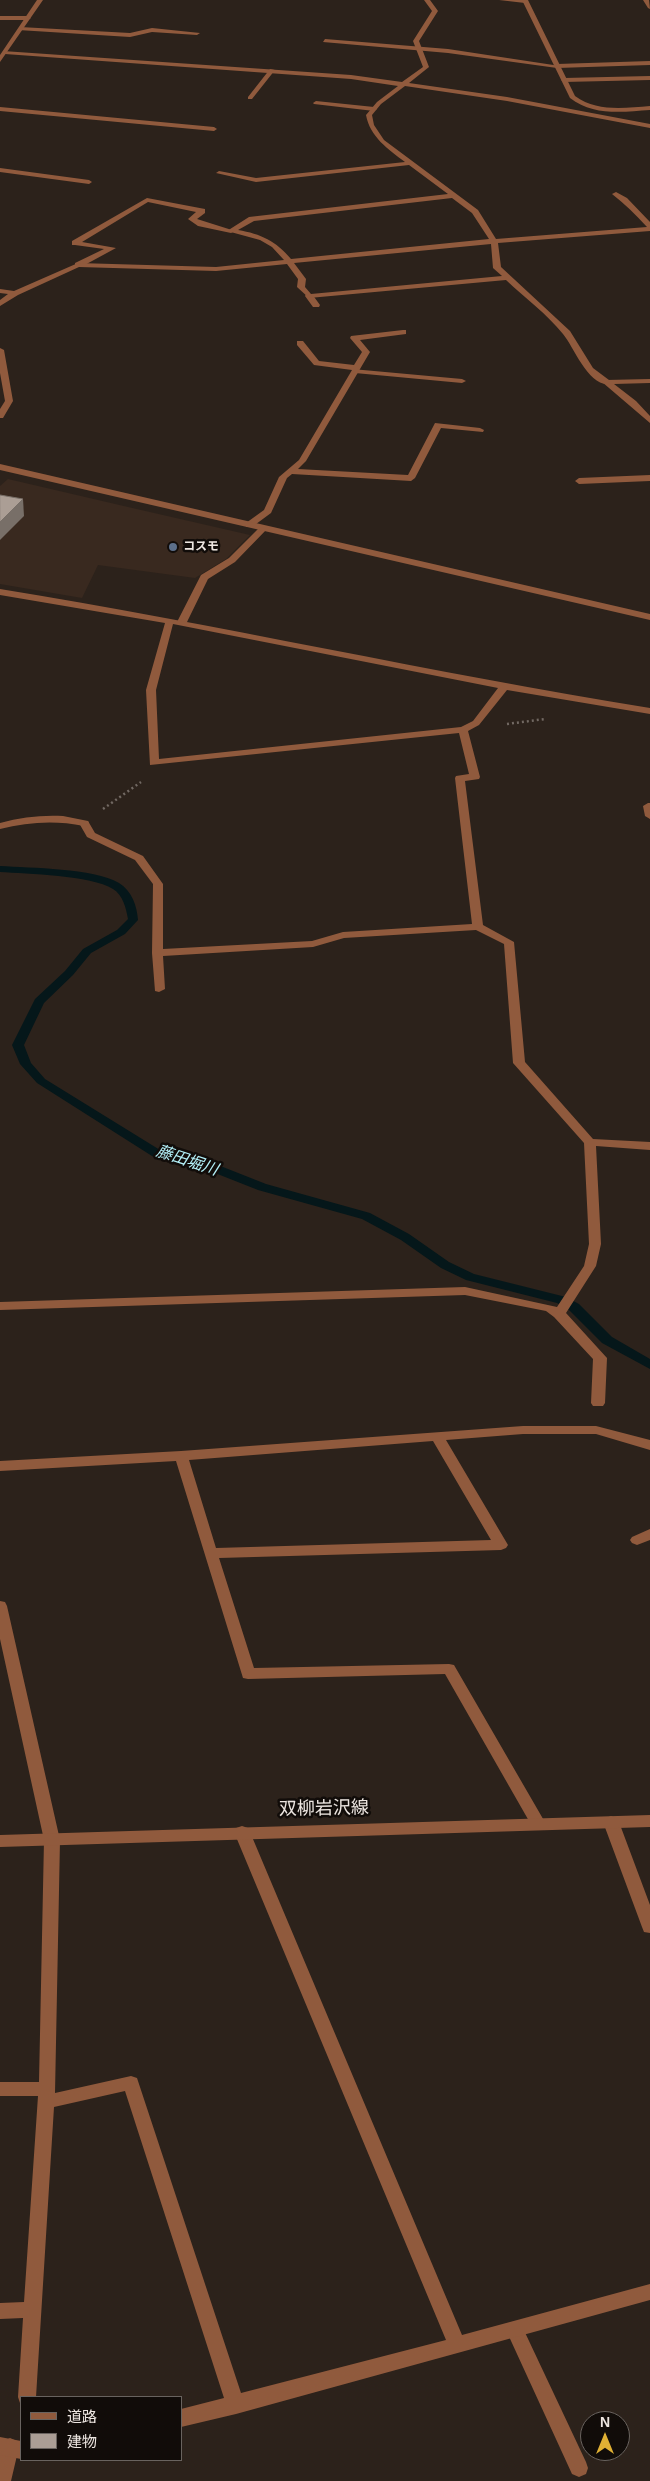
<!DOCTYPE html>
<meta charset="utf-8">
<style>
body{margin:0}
#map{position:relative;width:650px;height:2481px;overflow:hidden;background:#2c221b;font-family:Arial,"Noto Sans JP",sans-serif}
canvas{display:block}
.legend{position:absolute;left:20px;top:2396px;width:162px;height:65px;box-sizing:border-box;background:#110c09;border:1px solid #69635f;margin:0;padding:6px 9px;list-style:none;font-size:15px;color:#ede6e1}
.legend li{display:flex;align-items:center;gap:10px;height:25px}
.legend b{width:25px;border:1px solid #69635f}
.north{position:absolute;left:580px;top:2411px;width:50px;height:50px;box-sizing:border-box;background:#110c09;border:1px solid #69635f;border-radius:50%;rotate:0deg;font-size:14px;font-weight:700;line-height:20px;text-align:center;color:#ede6e1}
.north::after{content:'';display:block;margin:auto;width:18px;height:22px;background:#e0b034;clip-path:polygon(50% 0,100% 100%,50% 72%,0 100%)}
</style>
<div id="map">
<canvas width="650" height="2481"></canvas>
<ul class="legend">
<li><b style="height:6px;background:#905a3d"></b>道路</li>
<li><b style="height:14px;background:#ab9e95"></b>建物</li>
</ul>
<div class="north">N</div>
</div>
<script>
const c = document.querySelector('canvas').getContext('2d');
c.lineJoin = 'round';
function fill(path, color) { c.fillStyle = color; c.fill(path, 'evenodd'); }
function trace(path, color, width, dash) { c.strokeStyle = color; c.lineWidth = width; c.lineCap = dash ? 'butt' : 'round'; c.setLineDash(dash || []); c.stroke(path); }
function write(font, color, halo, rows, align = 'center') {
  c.font = font + ' Arial,"Noto Sans JP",sans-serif'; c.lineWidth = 5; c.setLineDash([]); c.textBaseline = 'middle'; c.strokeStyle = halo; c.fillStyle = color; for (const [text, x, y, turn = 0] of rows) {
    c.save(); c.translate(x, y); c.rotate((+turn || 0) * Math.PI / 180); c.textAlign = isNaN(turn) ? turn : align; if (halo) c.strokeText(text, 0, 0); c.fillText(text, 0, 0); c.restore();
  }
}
fill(new Path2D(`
 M8,479L128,507L250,535L226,559L195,578L98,565L82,598L0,584V486Z`), '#39291f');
fill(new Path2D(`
 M0,866C31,868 93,868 119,883C132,891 137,906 138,920L125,934L91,953L73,975L44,1003L24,1045L31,1063L45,1079L160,1150L223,1167L266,1184L370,1213L409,1234L449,1262L474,1274L566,1297L579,1304L612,1337L650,1359V1369L602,1343L569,1310L557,1303L466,1280L441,1268L401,1240L362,1219L258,1190L215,1173L152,1156L37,1083L20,1064L12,1045L35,999L65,971L83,949L117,930L128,919C126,908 123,895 113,889C91,875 27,874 0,872Z`), '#05171a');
trace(new Path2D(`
 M507,724L545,719
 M103,809L141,782`), '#726963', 2.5, [2, 3]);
fill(new Path2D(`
 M0,16H28L31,18L28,20H0Z
 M20,27L130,33L152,28L200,33L197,35L152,32L130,37L18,30Z
 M325,39L448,49L560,66L557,68L448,53L323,42Z
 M270,69L275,70L252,99H248V97Z
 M316,101L374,107L377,109L374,111L314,104L313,103Z
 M147,198L205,209V213L197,219L235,231L231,233L198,226L188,219L196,212L148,202L82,242L116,248L81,267H75V263L104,249L75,245H72V241Z
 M306,294H312L320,305L319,307H313L305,296Z
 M352,369L462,379L466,381L462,383L355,373H352Z
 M650,379V383L614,384L636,401L650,416V423L602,382L606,380Z
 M650,475V481L579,484L575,481L579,478Z
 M261,526L268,528L235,562L208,579L187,622L182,625L179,624L177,622L201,575L229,558Z
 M63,816L88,821L89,823L84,826C55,820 28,822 0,829V823C21,817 42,815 63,816Z
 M650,1529V1540L637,1545L632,1543L630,1540L632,1537Z
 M515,2322L521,2324L586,2462L588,2468L586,2474L579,2477L572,2474L506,2330L509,2324Z
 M10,2438L17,2441L19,2447L11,2481H0V2449L3,2441Z`), '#905a3d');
fill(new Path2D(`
 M424,0H430L438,11L419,41L429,67L409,83L507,97L650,124V128L507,101L405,86L381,104L372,115L374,125L384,140L478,210L496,239L647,227C636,215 625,204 612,194L616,192L627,198L650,222V231L498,243L501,267L570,331L593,368L609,380V384C588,386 574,347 563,334C547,314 525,298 506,280L309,298L297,287L298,279L287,264L216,271L79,267L18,295L0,306V300L8,294L0,293V289L14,291L78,263L216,267L284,260L272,247L260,240L227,231L249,217L448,194L409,165L256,182L216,173L219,171L256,178L405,162C388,149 370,137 366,115L377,102L398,86L351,79L5,54L3,51L351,75L402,82L423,67L413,41L432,11ZM452,198L472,213L489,239L291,259C276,241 261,234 238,230L254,221ZM491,244L493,268L502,276L311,294L305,287L306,279L294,263Z
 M499,0H527L528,1L525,3Z
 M643,0H649L650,9L648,8Z
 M650,61V65L557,68L554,66L557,64Z
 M650,76V80L564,82L561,80L564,78Z
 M0,107L214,127L217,129L214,131L0,111Z
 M0,168L89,180L92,182L89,184L0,172Z
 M403,330H406V334L360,340L370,352L306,461L298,469L408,475L435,423L480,428L484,430L483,432L441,428L415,478L411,481L292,474L287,478L271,513L252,527H246V523L264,510L279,477L299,460L352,370L314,365L297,345V341H303L319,361L354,365L362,352L350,338L351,336Z
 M0,348L4,350L13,401L3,418H0V409L5,401L0,373Z
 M0,589C217,624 432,673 650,708V714L507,690L479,725L468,731L480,777L479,779L465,781L483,925L514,942L525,1062L593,1139L650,1142V1150L596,1146L601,1244L596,1266L566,1313L607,1358L605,1403L603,1406H593L591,1403L593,1359L554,1317L546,1311L465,1295L0,1310V1302L465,1287L557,1307L584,1266L589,1244L584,1143L513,1063L504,944L476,930L344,938L313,947L163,956L165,989L159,992L155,991L152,953L153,884L135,860L87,837L79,823L80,821H88L95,833L143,856L163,884V949L312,941L343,932L472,924L455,778L456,776L469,774L459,733L150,765L146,690L165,623L0,595ZM173,624L498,688L473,721L461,727L159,759L156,690Z
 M648,803H650V819L645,816L643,806Z
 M523,1426H596L650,1440V1450L596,1434H523L446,1440L508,1545L506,1548L501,1550L219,1558L254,1668L449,1664L454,1665L546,1824L543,1828L538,1830L533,1828L445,1674L248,1679L243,1678L176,1461L0,1471V1461L181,1451ZM433,1441L491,1540L216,1548L189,1460Z
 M0,1601L5,1602L7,1606L60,1840L55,2093L131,2076L137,2078L241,2393L446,2340L234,1832L236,1828L242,1826L248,1828L250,1832L462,2335L650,2284V2300L236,2414L181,2427V2409L224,2398L125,2091L54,2107L36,2397H21L20,2403L18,2397L23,2318L0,2319V2303L24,2302L38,2096H0V2082H39L44,1840L0,1639Z
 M611,1816L616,1818L619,1822L650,1905V1933L644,1932L642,1927L603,1822L606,1818Z
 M0,2437L21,2441V2459L0,2455Z`), '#905a3d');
fill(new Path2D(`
 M37,0H43L0,62V55Z
 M522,0H528L575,96C597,112 624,108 650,106V110C622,112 593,116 570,98Z
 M0,464L650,614V620L0,470Z
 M650,1815V1827L0,1847V1835Z`), '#905a3d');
fill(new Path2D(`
 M23,499L24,516L0,540V522Z`), '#786f68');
const building = new Path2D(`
 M0,495L23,499L0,522Z`);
fill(building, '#ab9e95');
trace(building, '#786f68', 1);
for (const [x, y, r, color] of [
 [173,547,5,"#5c6f8a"]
]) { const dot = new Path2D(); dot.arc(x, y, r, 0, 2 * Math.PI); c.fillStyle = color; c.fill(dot); trace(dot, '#110c09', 2); }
write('bold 12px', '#ede6e1', '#110c09', [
 ["コスモ",183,547]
], 'left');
write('italic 16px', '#b4f1f9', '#110c09', [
 ["藤田堀川",187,1161,18]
]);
write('18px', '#ede6e1', '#110c09', [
 ["双柳岩沢線",324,1809,-1]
]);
</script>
